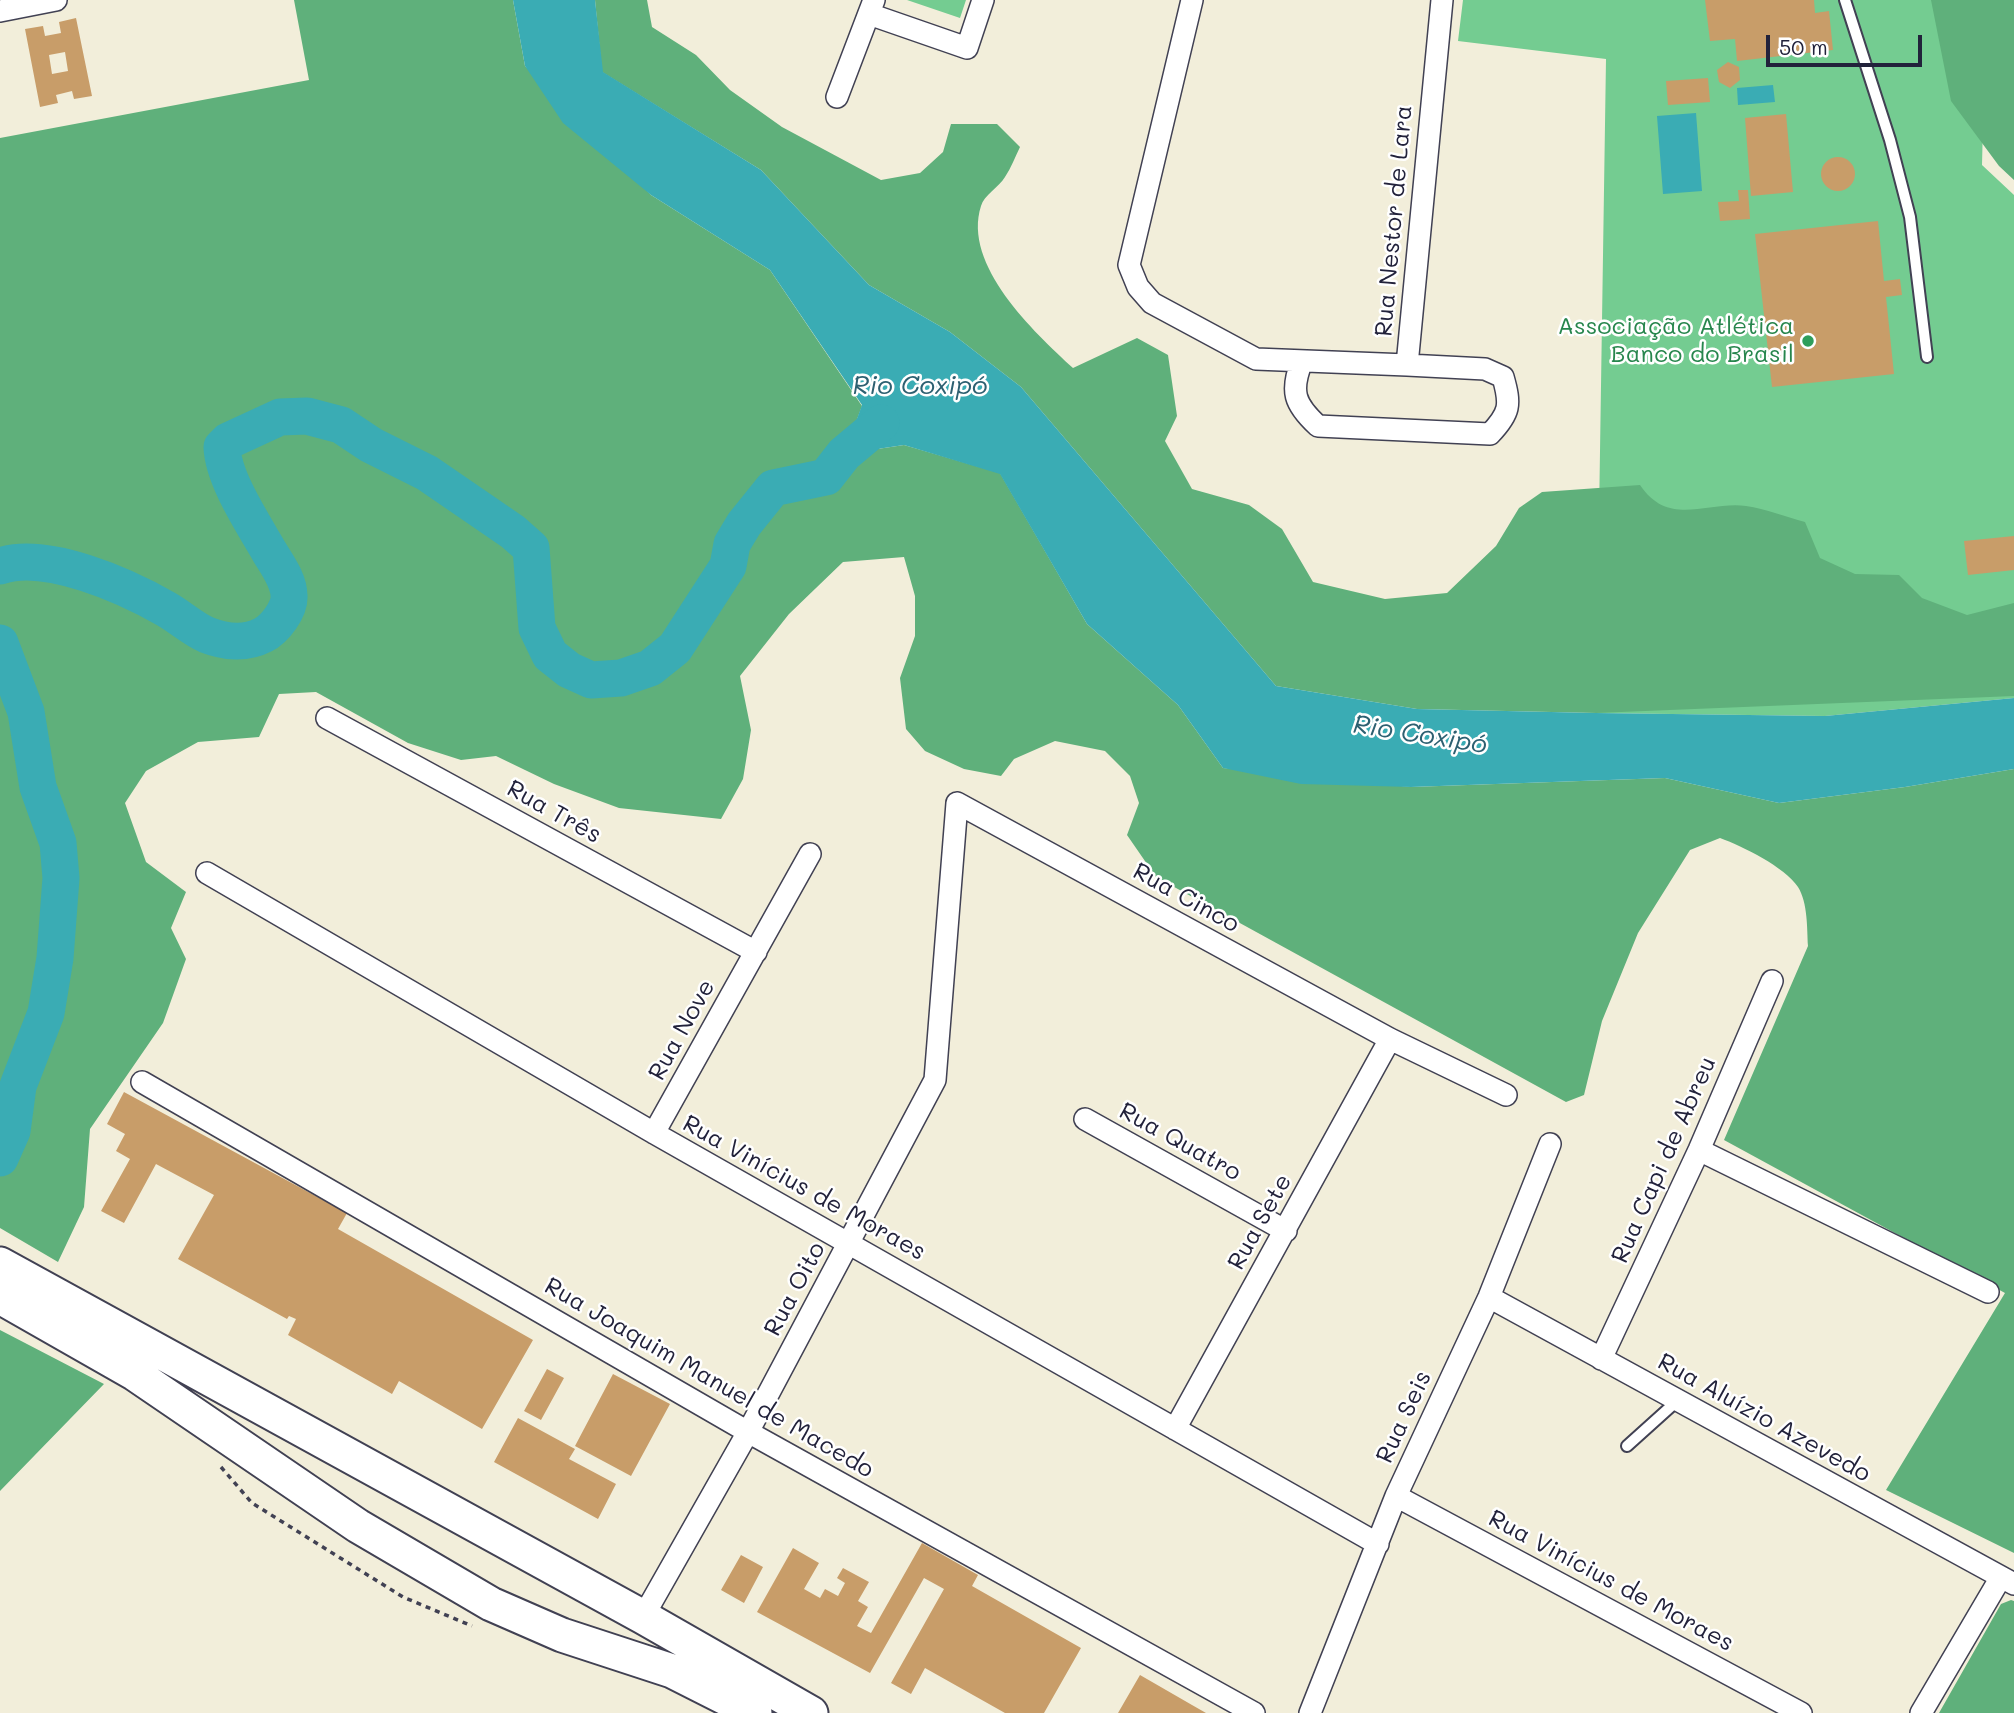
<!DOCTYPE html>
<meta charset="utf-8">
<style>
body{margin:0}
#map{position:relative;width:2014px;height:1713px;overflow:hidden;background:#f2eeda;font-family:Mali,sans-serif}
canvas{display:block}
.scale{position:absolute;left:1766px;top:35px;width:156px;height:32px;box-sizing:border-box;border:4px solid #22223b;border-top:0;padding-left:9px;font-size:21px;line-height:24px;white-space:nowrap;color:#22223b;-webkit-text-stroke:5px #fff;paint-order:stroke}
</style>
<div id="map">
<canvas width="2014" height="1713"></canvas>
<div class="scale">50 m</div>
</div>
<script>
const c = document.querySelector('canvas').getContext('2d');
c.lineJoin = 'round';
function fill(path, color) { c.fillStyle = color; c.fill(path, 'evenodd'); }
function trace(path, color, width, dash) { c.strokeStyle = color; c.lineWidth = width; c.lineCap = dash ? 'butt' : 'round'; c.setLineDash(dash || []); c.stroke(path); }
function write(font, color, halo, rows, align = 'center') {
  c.font = font + ' Mali,sans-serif'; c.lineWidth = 5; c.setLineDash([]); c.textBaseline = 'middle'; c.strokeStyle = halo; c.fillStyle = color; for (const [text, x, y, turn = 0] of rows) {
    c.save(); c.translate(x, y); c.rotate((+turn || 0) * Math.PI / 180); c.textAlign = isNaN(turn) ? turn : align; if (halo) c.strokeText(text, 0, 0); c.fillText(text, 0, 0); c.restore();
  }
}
fill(new Path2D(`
 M907,0H966L960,18Z
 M1463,0H1986L1982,165L2014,195V698L1825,716L1596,713L1606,59L1458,41Z`), '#74cc91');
fill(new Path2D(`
 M294,0H513L525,66L651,195L770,270L862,406L844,454L904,445L1000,473L1087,624L1178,705L1223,768L1411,787L1665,778L1779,803L1905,787L2014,769V1553L1886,1490L2005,1293L1724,1140L1808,946C1807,929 1808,903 1798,887C1785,867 1742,846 1720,838L1690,850L1638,933L1602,1021L1584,1095L1566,1102L1156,877L1127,835L1139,803L1130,776L1105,751L1055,741L1014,759L1001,776L964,769L925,751L906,729L900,678L915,636V596L904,557L843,562L789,614L740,676L751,730L743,779L721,819L619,808L554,784L496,756L461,760L408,743L316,692L279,694L259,737L198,742L146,771L125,803L146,862L186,892L171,928L186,959L163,1023L90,1129L84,1207L58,1262L0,1228V138L309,80Z
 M595,0H647L652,27L696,55L730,90L782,127L881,180L920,173L943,152L951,124H997L1020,147C1015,157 1011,168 1005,177C999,187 984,195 981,206C962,265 1034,332 1073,368L1137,338L1168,355L1177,416L1165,441L1192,489L1249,505L1282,529L1313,582L1385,599L1447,593L1496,546L1519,508L1542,492L1640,485C1669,528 1707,501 1746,506C1766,509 1786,517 1805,522L1820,558L1855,574L1899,575L1922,598L1967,615L2014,603V696L1596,713L1417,709L1276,686L1021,387L950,332L869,285L761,170L602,72Z
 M1931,0H2014V180L1999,166L1951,101Z
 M0,1330L104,1384L0,1491Z
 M2011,1600L2014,1601V1713H1939L2001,1604Z`), '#5fb07b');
fill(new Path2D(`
 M513,0H595L603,72L761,170L869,285L950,332L1021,387L1276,686L1417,709L1596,713L1825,716L2014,698V769L1905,787L1779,803L1665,778L1411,787L1301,784L1223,768L1178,705L1087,624L1000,474L904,445L844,454L862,405L770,270L651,195L563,123L525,66Z
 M1773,85L1775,102L1738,105L1737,88Z
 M1696,113L1702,191L1663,194L1657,116Z`), '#3aacb4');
trace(new Path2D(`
 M0,566C46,550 126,586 166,609C180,617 193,629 207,635C225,642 246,644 263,635C275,629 290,609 289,596C289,581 278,566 270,553C254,525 223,479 222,447L228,441L280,417L307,416L341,425L371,445L427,473L513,532L531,548L537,628L550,655L569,670L591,680L621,678L650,668L675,648L728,566L732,544L744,524L773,488L826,477L844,454L881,423
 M0,643L26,712L38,787L58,843L61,878L55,958L46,1013L18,1086L12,1131L0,1158`), '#3aacb4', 37);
fill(new Path2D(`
 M1705,0H1814L1815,13L1829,11L1833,50L1737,61L1735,39L1710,41Z
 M76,18L92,96L74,99L72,91L56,95L58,103L40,107L25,29L43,26L45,36L61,33L59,22ZM65,52L68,71L52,74L49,55Z
 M1728,62L1739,67L1740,80L1730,88L1719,82L1717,70Z
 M1708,78L1710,102L1668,105L1666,81Z
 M1786,114L1793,192L1751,196L1745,118Z
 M1821 174a17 17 0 1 1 34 0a17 17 0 1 1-34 0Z
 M1738,190H1748L1750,219L1720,221L1718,202L1739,201Z
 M1878,221L1884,281L1900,279L1902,295L1886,297L1894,374L1772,387L1755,234Z
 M2014,536V570L1968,575L1964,541Z
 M124,1092L347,1213L338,1229L533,1340L482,1429L399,1381L392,1394L288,1335L296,1319L289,1316L287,1319L178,1259L214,1195L156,1164L124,1223L101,1211L130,1159L116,1151L125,1134L107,1124Z
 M547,1369L564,1378L541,1420L524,1411Z
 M613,1374L670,1404L631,1476L575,1446Z
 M518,1418L575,1449L569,1459L616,1484L598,1519L494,1462Z
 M922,1543L978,1575L972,1586L1081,1648L1044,1713H1005L925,1668L911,1694L891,1683L944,1589L924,1578L870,1673L757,1612L793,1548L819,1563L804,1589L820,1598L825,1589L838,1596L845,1583L837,1578L843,1568L869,1582L858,1601L868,1607L857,1626L871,1633Z
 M741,1555L763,1567L744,1603L721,1590Z
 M1140,1675L1192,1705L1206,1713H1118Z`), '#c89d69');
const service = new Path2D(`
 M1845,0L1890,140L1910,217L1927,357
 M1627,1446L1677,1401`);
const minor = new Path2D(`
 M1192,0L1129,265L1138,287L1152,303L1256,359L1407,365L1442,0
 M0,11L56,0
 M869,14L967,48L983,0
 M837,97L874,0
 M1302,361C1290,391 1294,404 1318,426L1490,434C1510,413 1511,405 1503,377L1485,369L1407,365
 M327,718L756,952
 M207,873L654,1133L1378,1544
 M142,1082L748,1432L1254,1713
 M1085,1119L1286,1231
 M654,1133L810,854
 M1699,1150L1988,1292
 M1489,1297L2014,1584
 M1601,1359L1699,1150L1772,981
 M1175,1429L1390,1039
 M1396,1496L1801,1713
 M643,1617L748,1432L935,1080L957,803L1390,1039L1506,1095
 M1310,1713L1396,1496L1489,1297L1550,1144
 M1921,1713L2001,1577`);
const primary = new Path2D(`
 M0,1264L643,1617L811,1713
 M0,1297L135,1374L358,1526L491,1604L562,1635L672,1671L755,1713`);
trace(service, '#414153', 14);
trace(minor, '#414153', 24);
trace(primary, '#414153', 37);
trace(new Path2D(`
 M221,1467L252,1503L403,1597L472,1626`), '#414153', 3.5, [5, 5]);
trace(service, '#fff', 10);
trace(minor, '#fff', 21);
trace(primary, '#fff', 33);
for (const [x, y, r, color] of [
 [1808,341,7,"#2e9e5b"]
]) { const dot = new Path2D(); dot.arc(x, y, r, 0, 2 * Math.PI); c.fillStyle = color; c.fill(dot); trace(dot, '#fff', 2.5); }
write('24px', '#22223b', '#fff', [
 ["Rua Nestor de Lara",1394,221,-85],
 ["Rua Três",554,812,29],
 ["Rua Cinco",1186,898,29],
 ["Rua Nove",682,1030,-61],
 ["Rua Quatro",1180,1142,29],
 ["Rua Capi de Abreu",1664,1160,-66],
 ["Rua Vinícius de Moraes",804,1188,29],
 ["Rua Sete",1260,1222,-61],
 ["Rua Oito",795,1289,-62],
 ["Rua Joaquim Manuel de Macedo",709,1378,30],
 ["Rua Seis",1404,1417,-65],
 ["Rua Aluízio Azevedo",1764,1418,29],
 ["Rua Vinícius de Moraes",1611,1581,28]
]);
write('24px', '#27864d', '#fff', [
 ["Associação Atlética",1794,327],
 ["Banco do Brasil",1794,355]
], 'right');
write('italic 26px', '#2d6071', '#fff', [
 ["Rio Coxipó",920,386],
 ["Rio Coxipó",1420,735,9]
]);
</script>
